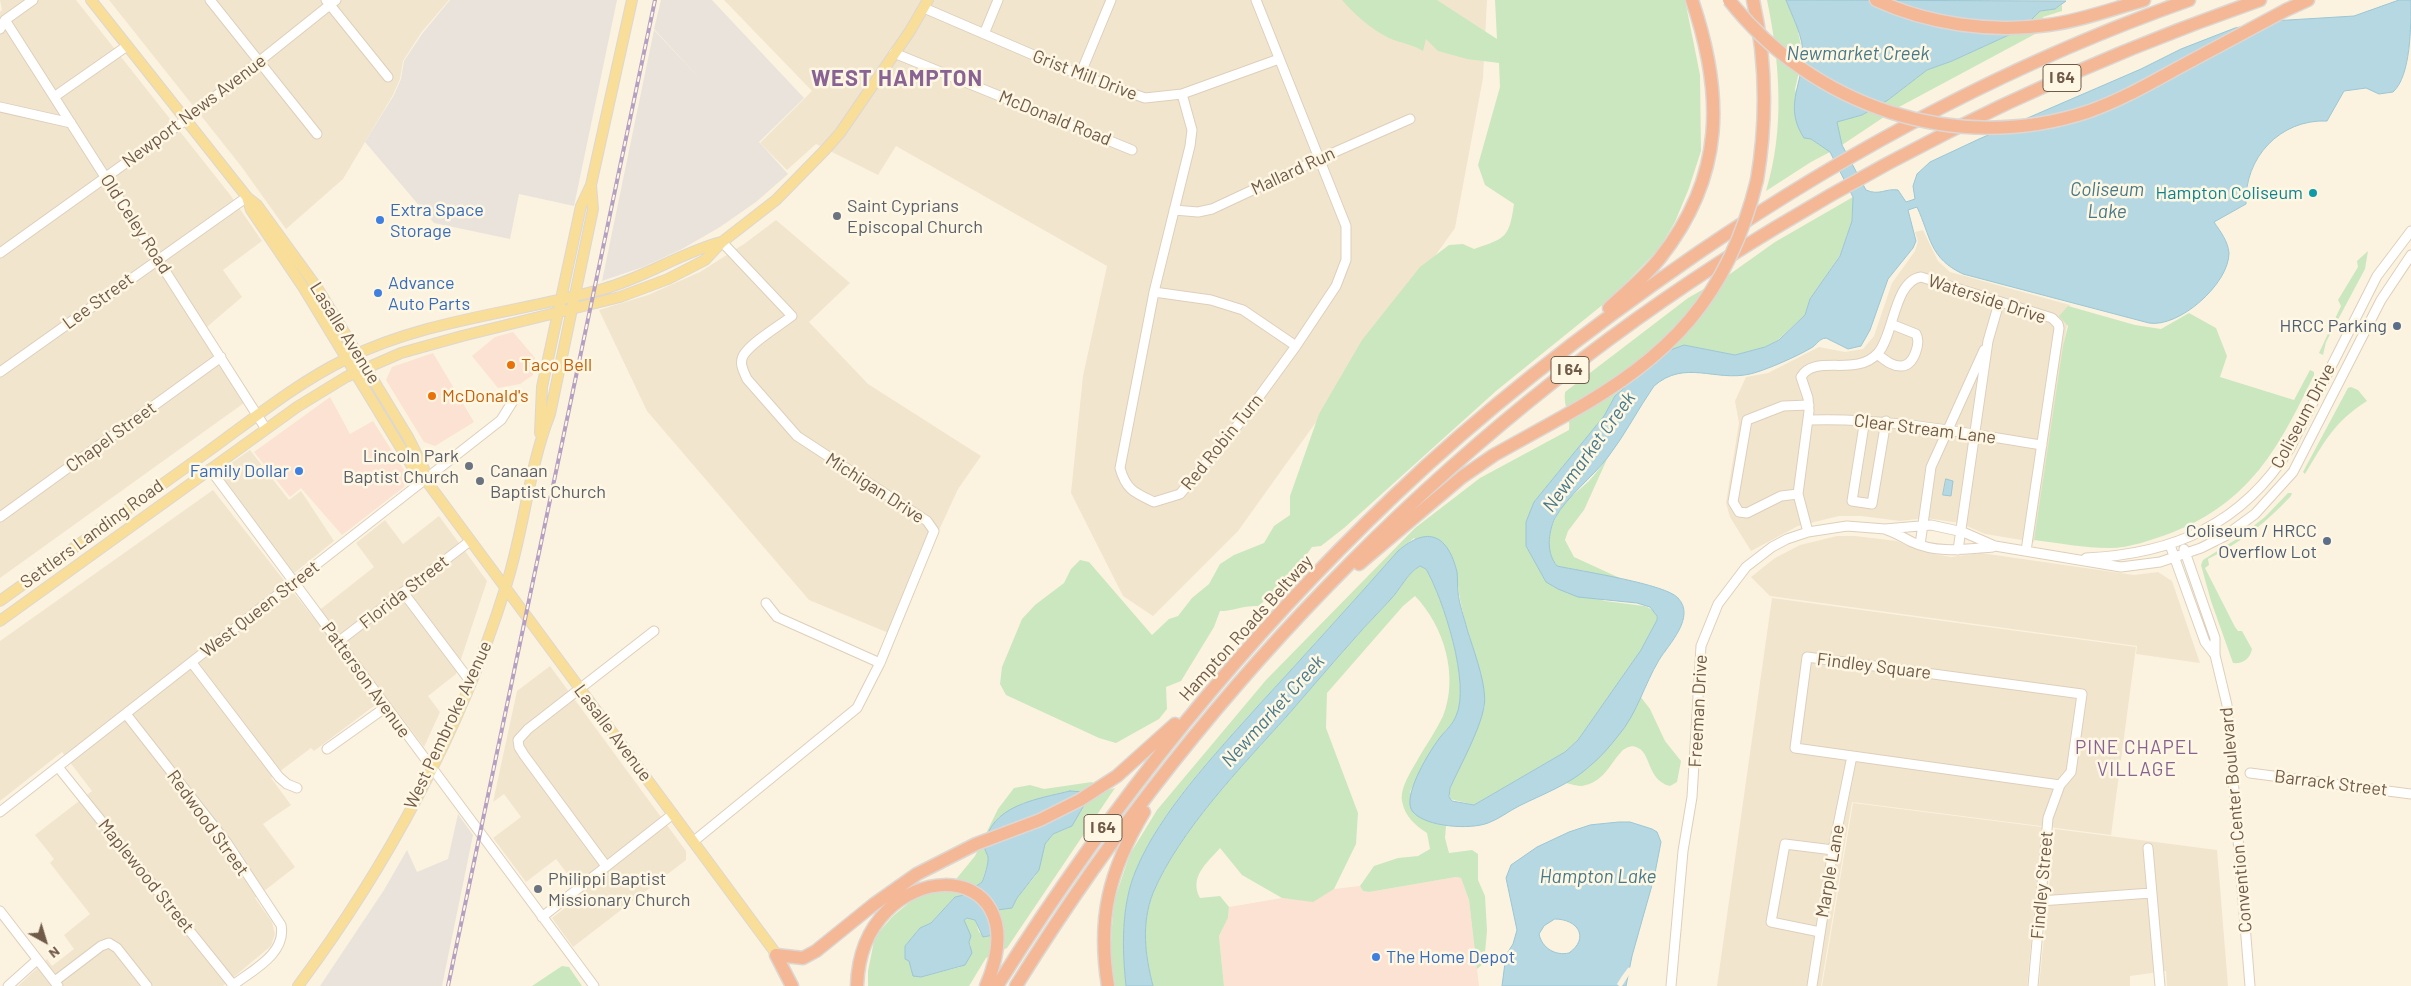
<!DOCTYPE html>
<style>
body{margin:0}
#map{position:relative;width:2411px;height:986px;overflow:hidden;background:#fbf3df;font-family:Barlow,sans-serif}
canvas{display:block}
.north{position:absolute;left:20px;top:916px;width:50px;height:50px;-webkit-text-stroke:4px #fef7e4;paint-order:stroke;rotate:141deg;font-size:14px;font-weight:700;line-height:20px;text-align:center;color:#705a48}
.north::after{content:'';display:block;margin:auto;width:18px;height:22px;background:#705a48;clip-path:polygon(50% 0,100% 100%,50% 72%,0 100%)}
</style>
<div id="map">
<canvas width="2411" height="986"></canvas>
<div class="north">N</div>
</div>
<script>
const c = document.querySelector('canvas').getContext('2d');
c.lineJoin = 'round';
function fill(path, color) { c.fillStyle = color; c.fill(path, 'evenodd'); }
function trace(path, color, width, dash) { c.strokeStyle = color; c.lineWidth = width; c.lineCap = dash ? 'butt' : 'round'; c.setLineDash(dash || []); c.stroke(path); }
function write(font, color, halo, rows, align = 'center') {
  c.font = font + ' Barlow,sans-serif'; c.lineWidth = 5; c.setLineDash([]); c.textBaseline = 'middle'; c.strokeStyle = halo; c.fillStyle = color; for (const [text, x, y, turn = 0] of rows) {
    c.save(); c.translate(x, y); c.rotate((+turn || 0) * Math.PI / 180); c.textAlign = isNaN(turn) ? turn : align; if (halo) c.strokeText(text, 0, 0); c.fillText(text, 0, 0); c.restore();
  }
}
fill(new Path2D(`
 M0,0H76L231,196L262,241L223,270L242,297L201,332L244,403L0,578V12L2,10Z
 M109,0H449L421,33L403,61L400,79L393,95L343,179L286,229L241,166Z
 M724,0H1487L1483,78L1455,228L1238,531L1153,616L1123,596L1071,493L1083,376L1107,266L896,146L878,175L816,144L787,170L760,143L812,91Z
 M776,220L850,283L809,322L868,384L981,456L958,489L891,634L809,600L647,411L599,310L648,295L700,272L744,244Z
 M1923,230L1938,261L1950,272L2070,305L2034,542L1985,534L1960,523L1926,518L1900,521L1861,516H1839L1798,526L1751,551L1730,517L1726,503L1739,423L1735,401L1746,377L1768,373L1819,347L1845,352L1863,349L1874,336L1892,283L1915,251L1918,241L1915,232Z
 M250,450L289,500L301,491L334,541L293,574L217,473Z
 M213,490L312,616L374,567L356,543L385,520L403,544L439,516L487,581L456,674L428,696L440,712L424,747L386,697L314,751L311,748L271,778L291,805L263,824L295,867L255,898L272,922L275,934L271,946L223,986H18L47,959L52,966L74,949L64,935L90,914L50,863L54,859L35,835L92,791L62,752L0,801V641Z
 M1837,536H1855L1897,541L1924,552L1951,557L1981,553L2134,575L2158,572L2172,581L2200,663L2136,654L2137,646L1770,596L1751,577L1775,558L1800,545Z
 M1772,598L2136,647L2111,835L1852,802L1821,986H1717Z
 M550,666L686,851V860L573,947L552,918L583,894L556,859L526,882L493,838L521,817L504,794L493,802L517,691Z
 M1853,803L2042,827L2027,986H1822Z
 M2055,829L2217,850L2228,986H2167L2166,971L2130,976V986H2039Z`), '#f2e5ce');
fill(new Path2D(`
 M513,332L535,358L533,375L520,384L498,388L472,356L495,337Z
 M433,353L474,422L435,446L424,442L386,380L392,367Z
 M330,397L350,434L373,421L406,473L404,487L342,535L301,488L290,497L254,452Z
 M1456,877L1461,878L1469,900L1479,986H1224L1219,936L1228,918L1229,907L1282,898L1313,901L1334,889L1360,886L1363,891L1369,892Z`), '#fbe2d2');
fill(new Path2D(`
 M450,0H617L574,206L519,194L510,239L434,223L365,142L394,95L401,79L404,61L422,34Z
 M661,0H712L804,98L759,142L788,174L756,202L720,227L682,249L643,267L602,281L654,30L704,83L654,29Z
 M458,814L473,835L442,986H320L384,890L407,850L417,872L448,859Z`), '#e9e3db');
fill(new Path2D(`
 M1342,0H1437L1497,39L1495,0H1685L1700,75L1701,151L1689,188L1675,222L1659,249L1611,298L1496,391L1344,528L1321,546L1312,547L1300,564L1259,606C1244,605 1234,611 1220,611L1214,627L1181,681L1166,687L1167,709L1159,719L1116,743L1099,738L1006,695L1000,684L1002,667L1022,619L1035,605L1064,583L1071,569L1080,560L1089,562L1152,635L1169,619L1178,616L1192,598L1209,584L1220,564L1234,555L1264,543L1274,526L1290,515V496L1319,414L1362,340L1420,267L1449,245L1463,244L1474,249C1506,238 1509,238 1514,204L1485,185L1478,165L1500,87L1499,63L1467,59L1438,51L1426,39L1423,51C1412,44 1400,43 1389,38C1371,29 1355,15 1342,0Z
 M1767,0H1786L1797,27L1803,55L1795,89L1811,139L1830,152L1811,162L1766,191C1785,129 1780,63 1767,0Z
 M2062,5V11L2043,17L2037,33L1899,107L1842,145L1836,122L1862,115L1888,100L1927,70L1952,61L2022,29L2040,11L2055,9Z
 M1853,197L1852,221L1840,255L1810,299L1805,315L1778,340L1765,347L1735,355L1684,345L1626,385L1615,396L1604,416L1534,502L1526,523V546L1546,582L1605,601L1644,606C1651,608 1657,612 1657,620L1641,650L1578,740L1565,752L1474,805L1450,799V788L1485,706C1481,661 1459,619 1457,574L1414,538L1398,551C1352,603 1305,655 1258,706C1215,754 1161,810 1136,870C1121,905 1122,949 1126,986H1115L1110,954L1114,901L1130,854L1157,810L1266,680L1415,528L1480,478L1569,430C1571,416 1563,406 1565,392L1688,298L1730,274L1775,242Z
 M2368,251L2365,269L2326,342L2323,355L2319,353L2341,306L2338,300L2358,267L2357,261Z
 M2068,306L2135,325L2161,329L2189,313L2216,328L2227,356L2220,377L2294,400L2310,370L2314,372V375C2279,447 2251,502 2171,533C2151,540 2130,548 2109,548C2084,548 2059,543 2034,540L2063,346L2068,326L2059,316Z
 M2351,387L2358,390L2367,401C2333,423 2325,441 2305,474L2303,472L2348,388Z
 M1608,457L1584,510L1568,531L1565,540L1574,557L1624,580L1557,566C1541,547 1552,519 1566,502C1573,494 1582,488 1589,481C1596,473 1602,465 1608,457Z
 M2288,493H2292L2291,496C2267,522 2240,543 2208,559L2209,565L2205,568L2235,627L2238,631H2242L2252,649C2250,659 2243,664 2233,663L2211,601L2201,565L2203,560L2235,540L2265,517Z
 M1420,566L1426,569C1443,598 1471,685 1456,717C1452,725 1445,730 1440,738C1428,755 1419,773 1410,792L1426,820L1446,826L1445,838L1449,853L1472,850L1478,854V880L1485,896L1487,931L1484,963L1477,969L1469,900L1461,878L1456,877L1369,892L1363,891L1360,886L1374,866L1398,858L1418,856L1430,849L1427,833C1415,825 1405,817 1402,801C1400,787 1412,770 1418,759C1426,745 1436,731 1443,716C1459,676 1444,626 1415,596L1403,606L1327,693L1326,728L1358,813L1356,844L1334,889L1313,902L1282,898L1242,875L1220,848C1206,864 1189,877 1200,898L1220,896L1229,907L1228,918L1219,936L1224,986H1153C1145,955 1141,924 1153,893C1179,831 1242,766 1287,716C1321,677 1354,637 1390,600C1400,590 1407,573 1420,566Z
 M1640,696L1650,709L1665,741L1681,761L1677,782L1670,786C1646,780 1652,752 1636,747C1632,745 1625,748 1622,751C1609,765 1604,782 1582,786C1577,786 1571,784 1566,783L1590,766L1637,705Z
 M1092,782L1104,791L1115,788L1007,948L986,958L969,986H868V971L874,941L879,932L893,916L917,896L948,889L975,856L998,809L1014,788L1030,785L1044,789ZM1070,791L1082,809L1068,828L1053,834L1045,844L1036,875L1017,898L1012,908H998L994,935L985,937L979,932L975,920L967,918L964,920C964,926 969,940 971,947L960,967L921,977L912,967L905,946L920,928L931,923L955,897L964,895L982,882L988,862L990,828L999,817L1021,804Z
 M562,966L569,967L582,986H532Z`), '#cbe7bf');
const water = new Path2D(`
 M1786,0L2066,1L2055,9L2040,11L2022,29L1952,61L1927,70L1888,100L1862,115L1837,122L1842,145L1866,190C1879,196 1886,188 1898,190L1906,202L1915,199L1913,186L1917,174L1930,162L1979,139L2141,69L2181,49L2235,28L2272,21L2354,16L2399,0H2411C2411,26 2411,76 2393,92L2379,94L2366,88L2344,91L2327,121C2280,119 2244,158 2246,204L2214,222C2220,231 2228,241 2229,253C2229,284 2179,328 2149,323L1963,274C1929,258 1931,237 1917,207L1908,210L1916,241L1913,248L1888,279L1870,330L1861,346L1848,349L1826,338C1818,339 1817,345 1811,348C1798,356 1764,371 1750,374C1715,382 1685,359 1654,386C1638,409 1625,435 1608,457C1592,478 1568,495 1555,518C1548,533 1546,553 1557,566C1580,571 1666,584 1678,598C1696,617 1669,644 1659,660C1644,685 1637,714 1618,736C1610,746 1601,757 1591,765C1571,784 1543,794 1519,806C1509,811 1499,819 1488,823C1470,830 1426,827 1413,812C1400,798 1431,748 1442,735C1447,729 1453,724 1456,716C1471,685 1443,598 1426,569L1420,566C1407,573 1400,590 1390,600C1354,637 1321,677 1287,716C1242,766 1179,831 1153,893C1141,924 1145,955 1153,986H1126C1122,949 1121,905 1136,870C1160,812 1216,753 1258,706C1305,655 1352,603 1398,551C1428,525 1448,535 1457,572C1458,579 1457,585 1458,592C1459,604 1464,617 1467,629C1473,649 1488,687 1484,707C1480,730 1460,766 1450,788L1449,797L1452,801L1474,805L1565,752L1578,740L1641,650L1657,620V616L1650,607L1637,603L1578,597L1558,589L1546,582L1526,546V522L1534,502L1604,416L1615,396L1665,352L1684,345L1735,355L1765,347L1779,340L1805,315L1810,299L1840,256L1852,221L1853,197L1830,152L1811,139L1804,138C1784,107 1801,88 1803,56C1804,38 1792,16 1786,0Z
 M1946,479L1953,481L1951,496L1943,495Z
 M1070,791L1083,792L1087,800L1072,826L1053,834L1045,844L1039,870L1017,898L1012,908L997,910L1000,926L994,935L983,937L975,920L967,918L964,920L971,936L969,942L972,953L965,965L921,977L913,976L909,961L905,959V946L920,928L931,923L955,897L964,895L982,882C984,878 989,862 988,857C987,853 984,850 985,846C989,805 1038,799 1070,791Z
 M1619,822H1630L1652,829L1657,832L1661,842L1654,878L1632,956L1626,986H1502L1506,955L1513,944L1517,930L1506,878L1511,865L1537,847L1569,832L1590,825ZM1555,919C1578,919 1590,938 1569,953C1555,956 1542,948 1539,934L1544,926Z`);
fill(water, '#b5d8e3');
trace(water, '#9bc6d4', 1);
fill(new Path2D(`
 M1632,967L1631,972L1622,986H1619L1617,984L1622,976L1628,968Z`), '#fbf3df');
const minor = new Path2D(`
 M210,0L317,134
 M326,0L388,77
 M924,8L1080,75L1145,98L1182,94L1279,59
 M5,20L266,429
 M0,29L5,20L33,0
 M984,34L998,0
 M894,53L1132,150
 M1080,75L1111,0
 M1182,94L1192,130L1190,146L1154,292L1120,468C1126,490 1135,493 1154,502L1180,494L1242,420L1296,346L1336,286L1346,260V226L1256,0
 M54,97L127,46
 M0,107L71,123
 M1174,210L1198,212L1212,209L1319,159L1410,119
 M0,253L187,119L336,0
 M1154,292L1211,300L1243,310L1296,346
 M1877,354C1884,359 1892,367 1902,366C1914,365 1921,343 1916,334L1891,324
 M0,372L247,197
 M1865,419L1852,501L1872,504L1886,421
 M1808,420C1887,417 1964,433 2042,445
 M210,469L594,986
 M1798,494L1781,496L1747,513L1739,512L1733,502L1747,420L1783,406L1809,405
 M0,517L221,357
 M1887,530C1896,533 1904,538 1912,542C1938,554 1965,549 1993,547
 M1808,532L1798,494L1809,411L1808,398L1801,377C1815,353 1856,378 1878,353C1894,335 1894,281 1921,277L2052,318L2058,324L2059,328L2026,551
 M1920,545L1931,467L1984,350
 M2170,545L2205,642L2215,655
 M2184,549L2215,638V655L2227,705L2250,986
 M1958,550L1988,341L1999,303
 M2086,558C2173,554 2242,525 2290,448L2377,276L2411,231
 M403,592L470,681
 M766,603L777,617L880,663
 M338,642L470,541
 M192,663L279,777L287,784L297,788
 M126,714L227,843L281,925C287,954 251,971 232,986
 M327,749L386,707
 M58,767L234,986
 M2250,773L2411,794
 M0,812L501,420L513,401
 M694,841L857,708L880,663L934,531L927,521L797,436L747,379C744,372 739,364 743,356C750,343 779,326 792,316L722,242
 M2148,848L2160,986
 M606,866L524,755L519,747L518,740L528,729L654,631
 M2040,901L2151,893
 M0,911L58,986
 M542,917L673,814
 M1820,932L1771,922L1785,844L1833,850
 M55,981L101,946L109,943L117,948L147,986
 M8,986L37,960
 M1671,986L1683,851L1692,797L1701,646L1718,604L1746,567L1772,547L1787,539L1808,532L1847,526L1885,529L1931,525L1963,532L1995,546L2121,567L2160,562L2201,548L2225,536L2255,514L2293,472L2381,300L2411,255
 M1812,986L1833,850L1852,756
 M2033,986L2048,818L2060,785L2071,772L2082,694L1807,657L1795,748L2060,785`);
const major = new Path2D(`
 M91,0L247,197L251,210L303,287L416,473L425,479L780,959
 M248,198L257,205L318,289L408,437L424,469L425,479
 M540,433L542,387L581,206L591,185L632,0
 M0,601C70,550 140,500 210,450C254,418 297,383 346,359C427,319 517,313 603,289C644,278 680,253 721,242
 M0,621L297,407L346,377L401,353L462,336L620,297L668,279L705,260L722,242L776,200L825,150L840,133L910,31L928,0
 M298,986C386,868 461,730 505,589C524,532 528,470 550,414L593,209L591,185`);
const highway = new Path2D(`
 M1753,0C1766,58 1767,121 1757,180
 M1876,0C1928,24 1991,33 2048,25C2080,21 2112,9 2144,0
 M2286,10L2308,0
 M1609,308C1626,292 1645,277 1660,258C1725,176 1724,94 1692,0
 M1359,564L1462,477L1494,455L1566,415
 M776,955L803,958L816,951L873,905L917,874L976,844L1040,820L1080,800L1117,776L1175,724
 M776,955L792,986
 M857,986C861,853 1044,850 986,986
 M997,986C1109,807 1242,641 1395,495C1488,406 1592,326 1698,253C1852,148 2013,62 2189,0
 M1016,986C1205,681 1467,414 1775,228C1928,135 2091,59 2260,0
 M1108,986C1097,918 1109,871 1144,812`);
trace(minor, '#decfbb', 11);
trace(major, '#ddd7d3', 12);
trace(highway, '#ddd7d3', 15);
trace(minor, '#fff', 9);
trace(major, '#f8de98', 10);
trace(highway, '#f4b897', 12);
const rail = new Path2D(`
 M448,986L655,0`);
trace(rail, '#b59fc2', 4);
trace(rail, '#fef7e4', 2, [5.5]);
const highwayBridge = new Path2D(`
 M1729,0C1813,107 1956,155 2087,112C2119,101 2147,85 2176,69C2212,50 2249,30 2286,10
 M1566,415C1670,357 1728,298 1757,180`);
trace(highwayBridge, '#ddd7d3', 15, []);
trace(highwayBridge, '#f4b897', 12);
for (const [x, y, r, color] of [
 [2313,193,5,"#0f9aa8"],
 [837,216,5,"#6b7280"],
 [380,220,5,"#3f7fe0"],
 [378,293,5,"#3f7fe0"],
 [2397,326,5,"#5c6f8a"],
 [511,365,5,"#e8710a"],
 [432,396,5,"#e8710a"],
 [469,466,5,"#6b7280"],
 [299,471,5,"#3f7fe0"],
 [480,481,5,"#6b7280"],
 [2327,541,5,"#5c6f8a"],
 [538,889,5,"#6b7280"],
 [1376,957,5,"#3f7fe0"]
]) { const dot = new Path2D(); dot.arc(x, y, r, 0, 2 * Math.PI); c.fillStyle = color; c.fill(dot); trace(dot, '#fef7e4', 2); }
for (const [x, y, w] of [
 [2062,78,38],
 [1570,370,38],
 [1103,828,38]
]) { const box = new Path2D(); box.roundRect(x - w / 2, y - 13.5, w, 27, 4); c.fillStyle = '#fef7e4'; c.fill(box); trace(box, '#705a48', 1); }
write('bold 16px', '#705a48', null, [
 ["I 64",2062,78],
 ["I 64",1570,370],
 ["I 64",1103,828]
]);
write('18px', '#705a48', '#fef7e4', [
 ["Grist Mill Drive",1085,75,21],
 ["Newport News Avenue",194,111,-37],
 ["McDonald Road",1055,118,22],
 ["Mallard Run",1293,171,-25],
 ["Old Celey Road",136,224,57],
 ["Waterside Drive",1987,299,18],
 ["Lee Street",98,301,-36],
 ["Lasalle Avenue",345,333,58],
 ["Coliseum Drive",2303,416,-62],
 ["Clear Stream Lane",1925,429,7],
 ["Chapel Street",111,437,-36],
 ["Red Robin Turn",1222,442,-51],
 ["Michigan Drive",875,488,33],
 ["Settlers Landing Road",92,534,-36],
 ["Florida Street",404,592,-38],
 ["West Queen Street",260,609,-38],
 ["Hampton Roads Beltway",1246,628,-48],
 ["Findley Square",1874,666,7],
 ["Patterson Avenue",366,680,54],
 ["Freeman Drive",1698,711,-87],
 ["West Pembroke Avenue",448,725,-65],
 ["Lasalle Avenue",613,733,53],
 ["Barrack Street",2331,783,7],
 ["Convention Center Boulevard",2236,820,-95],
 ["Redwood Street",208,823,54],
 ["Marple Lane",1830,871,-80],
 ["Maplewood Street",146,876,51],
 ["Findley Street",2042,885,-85]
]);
write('18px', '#0d838f', '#fef7e4', [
 ["Hampton Coliseum",2303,193]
], 'right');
write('18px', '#5b616d', '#fef7e4', [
 ["Saint Cyprians",847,206],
 ["Episcopal Church",847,227],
 ["Lincoln Park",459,456,"right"],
 ["Baptist Church",459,477,"right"],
 ["Canaan",490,471],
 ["Baptist Church",490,492],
 ["Philippi Baptist",548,879],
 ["Missionary Church",548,900]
], 'left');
write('18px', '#366cbe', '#fef7e4', [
 ["Extra Space",390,210],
 ["Storage",390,231],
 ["Advance",388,283],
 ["Auto Parts",388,304],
 ["Family Dollar",289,471,"right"],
 ["The Home Depot",1386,957]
], 'left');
write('18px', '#4e5e75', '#fef7e4', [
 ["HRCC Parking",2387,326],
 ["Coliseum / HRCC",2317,531],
 ["Overflow Lot",2317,552]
], 'right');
write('18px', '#c56008', '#fef7e4', [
 ["Taco Bell",521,365],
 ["McDonald's",442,396]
], 'left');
write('italic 19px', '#46788a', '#fef7e4', [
 ["Newmarket Creek",1858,54],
 ["Coliseum",2107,190],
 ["Lake",2107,212],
 ["Newmarket Creek",1589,452,-54],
 ["Newmarket Creek",1273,711,-48],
 ["Hampton Lake",1598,877]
]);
c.letterSpacing = '1px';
write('19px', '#886393', '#fef7e4', [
 ["PINE CHAPEL",2137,748],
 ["VILLAGE",2137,770]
]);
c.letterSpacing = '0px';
c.letterSpacing = '1px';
write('bold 22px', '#886393', '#fef7e4', [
 ["WEST HAMPTON",897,79]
]);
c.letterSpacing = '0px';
</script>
